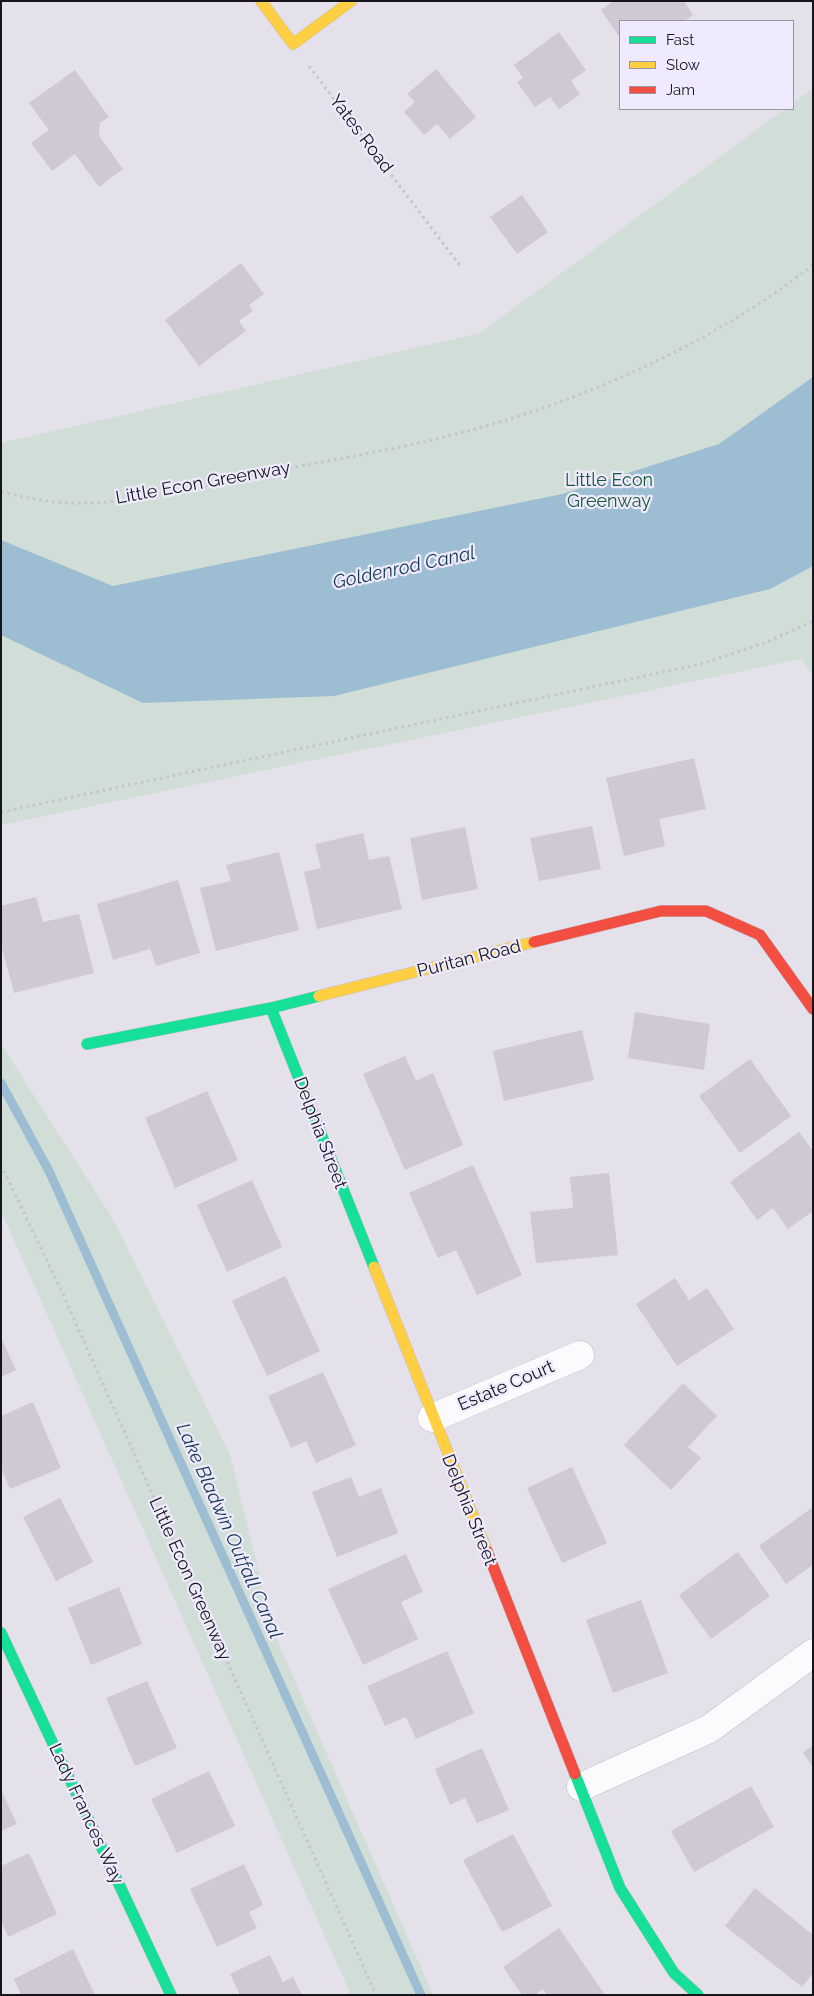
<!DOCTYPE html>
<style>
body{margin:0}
#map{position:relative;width:814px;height:1996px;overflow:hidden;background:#e4e1eb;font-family:Raleway,sans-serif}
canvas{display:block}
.frame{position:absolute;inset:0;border:2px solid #17151c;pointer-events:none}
.legend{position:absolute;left:619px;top:20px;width:175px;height:90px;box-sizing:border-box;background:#efeafd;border:1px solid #9995a3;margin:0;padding:6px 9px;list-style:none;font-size:15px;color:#17151c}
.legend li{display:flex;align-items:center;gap:10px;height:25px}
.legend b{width:25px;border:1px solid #9995a3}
</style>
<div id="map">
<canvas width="814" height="1996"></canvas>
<div class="frame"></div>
<ul class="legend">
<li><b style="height:6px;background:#16e098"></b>Fast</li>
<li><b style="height:6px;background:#ffcf43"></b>Slow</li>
<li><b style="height:6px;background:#f24e42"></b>Jam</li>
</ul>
</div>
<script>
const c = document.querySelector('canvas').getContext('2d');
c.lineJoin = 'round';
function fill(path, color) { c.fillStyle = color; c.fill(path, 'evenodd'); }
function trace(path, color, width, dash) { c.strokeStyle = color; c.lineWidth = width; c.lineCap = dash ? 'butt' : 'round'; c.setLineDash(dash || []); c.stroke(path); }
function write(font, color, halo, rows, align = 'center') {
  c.font = font + ' Raleway,sans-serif'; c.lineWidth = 4.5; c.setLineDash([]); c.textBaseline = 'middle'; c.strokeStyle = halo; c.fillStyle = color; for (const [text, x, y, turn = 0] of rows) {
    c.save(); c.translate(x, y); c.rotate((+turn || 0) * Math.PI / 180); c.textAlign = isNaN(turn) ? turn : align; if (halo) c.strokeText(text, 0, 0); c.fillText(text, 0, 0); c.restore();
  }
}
fill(new Path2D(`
 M813,89V675L801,659L1,825V443L480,333L785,109H793V103Z
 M1,1044L113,1219L230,1454L273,1631L433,1995H351L1,1211Z`), '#d0ded7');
fill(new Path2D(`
 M813,377V566L770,589L334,696L143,703L1,635V540L113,586L562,494L719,444Z`), '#9dbdd3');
trace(new Path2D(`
 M1,1083L49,1171L421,1995`), '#9dbdd3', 9);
fill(new Path2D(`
 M613,1H684L693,15L684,21H620V38L601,10Z
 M559,32L586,70L571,81L580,94L559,109L550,97L535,107L517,82L523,78L514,65Z
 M436,69L476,117L450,139L437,124L424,135L404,112L415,102L407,94Z
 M75,70L109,117L100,123L99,136L123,169L99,187L75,154L52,171L31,143L49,130L29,103Z
 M522,195L548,232L517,254L490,217Z
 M241,263L264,294L249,305L253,311L239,321L246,331L199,366L165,320Z
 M694,758L706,809L659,819L665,846L624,856L606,778Z
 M592,826L601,869L539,881L530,838Z
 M465,827L478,889L422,900L410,838Z
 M363,833L369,860L389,856L402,909L317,929L304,872L321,868L315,844Z
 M279,852L299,930L216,951L200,888L231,881L226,865Z
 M178,880L200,953L156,966L150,949L113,960L97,904Z
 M36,897L43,922L79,914L94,973L14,993L1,944V906Z
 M635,1012L710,1024L704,1070L628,1058Z
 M582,1030L594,1080L504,1101L493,1051Z
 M405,1056L416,1081L433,1073L463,1145L405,1170L363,1074Z
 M750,1059L791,1116L740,1153L699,1096Z
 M207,1091L238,1160L175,1188L145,1118Z
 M799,1132L813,1151V1211L788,1229L773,1208L757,1220L730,1182Z
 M473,1165L522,1275L477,1295L456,1250L438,1258L409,1193Z
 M609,1173L618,1255L536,1263L530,1212L573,1208L570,1177Z
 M252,1180L282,1247L227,1272L197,1205Z
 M285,1276L320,1351L267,1376L232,1301Z
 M675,1278L689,1300L707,1288L734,1329L677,1366L636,1304Z
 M1,1338L16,1370L1,1377Z
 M323,1372L356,1445L316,1463L306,1441L291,1448L268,1396Z
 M683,1383L717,1416L688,1447L701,1458L671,1490L624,1445Z
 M33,1402L61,1468L10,1489L1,1468V1416Z
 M572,1467L607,1543L562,1563L527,1488Z
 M351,1477L359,1497L381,1488L398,1533L337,1557L312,1492Z
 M60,1498L93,1562L56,1581L23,1517Z
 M813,1507V1565L786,1584L759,1546Z
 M738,1552L770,1596L711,1639L679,1595Z
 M406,1554L423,1592L401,1602L418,1639L363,1665L328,1589Z
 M119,1587L142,1644L91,1665L68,1608Z
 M641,1600L668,1673L613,1693L586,1620Z
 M447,1651L474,1713L416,1739L406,1717L385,1726L367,1686Z
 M147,1681L177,1748L135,1766L106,1698Z
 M813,1745V1767L803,1753Z
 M482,1748L509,1810L477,1823L465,1798L450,1805L435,1769Z
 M209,1771L235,1826L177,1853L151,1799Z
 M751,1786L774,1827L694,1872L671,1831Z
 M1,1790L17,1824L1,1831Z
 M513,1834L552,1906L502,1932L463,1860Z
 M29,1853L57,1914L8,1937L1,1921V1866Z
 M244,1864L263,1905L249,1912L257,1928L217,1947L190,1889Z
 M755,1888L813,1935V1973L802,1987L725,1926Z
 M559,1928L605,1995H547L543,1989L535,1995H522L503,1967Z
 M73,1949L95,1995H21L14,1979Z
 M270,1955L283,1982L293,1977L302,1995H240L230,1974Z`), '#cec9d5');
const street = new Path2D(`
 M432,1418L580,1355
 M581,1787L709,1729L813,1653`);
const fast = new Path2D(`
 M271,1008L374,1267
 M87,1044L271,1008L319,996
 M1,1633L171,1995
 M575,1774L620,1888L674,1973L698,1995`);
const slow = new Path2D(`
 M261,1L293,44L351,1
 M319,996L534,942
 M374,1267L487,1551`);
const jam = new Path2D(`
 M534,942L661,911H706L760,935L813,1009
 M487,1551L575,1774`);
trace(street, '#c1bfc6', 29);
trace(fast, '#c1bfc6', 12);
trace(slow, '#c1bfc6', 12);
trace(jam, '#c1bfc6', 12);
trace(new Path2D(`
 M309,66L461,267
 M1,492C24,497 46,502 69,503C134,505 210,484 274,471C336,459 399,449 460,433C581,402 714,343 813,265
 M1,812L701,664L767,642L813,621
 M1,1165L62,1292L376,1995`), '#c5c5c7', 3, [2.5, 4]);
trace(street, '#fbfafc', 28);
trace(fast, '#16e098', 11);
trace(slow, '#ffcf43', 11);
trace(jam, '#f24e42', 11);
write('18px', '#17151c', '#efeafd', [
 ["Yates Road",361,134,53],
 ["Little Econ Greenway",203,483,-10],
 ["Puritan Road",469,959,-14],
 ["Delphia Street",320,1133,69],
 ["Estate Court",506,1386,-23],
 ["Delphia Street",469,1510,68],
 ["Little Econ Greenway",190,1579,66],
 ["Lady Frances Way",86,1814,65]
]);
write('18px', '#155c35', '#efeafd', [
 ["Little Econ",609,481],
 ["Greenway",609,502]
]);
write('italic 19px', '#143b50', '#efeafd', [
 ["Goldenrod Canal",404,568,-12],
 ["Lake Bladwin Outfall Canal",229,1531,66]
]);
</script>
